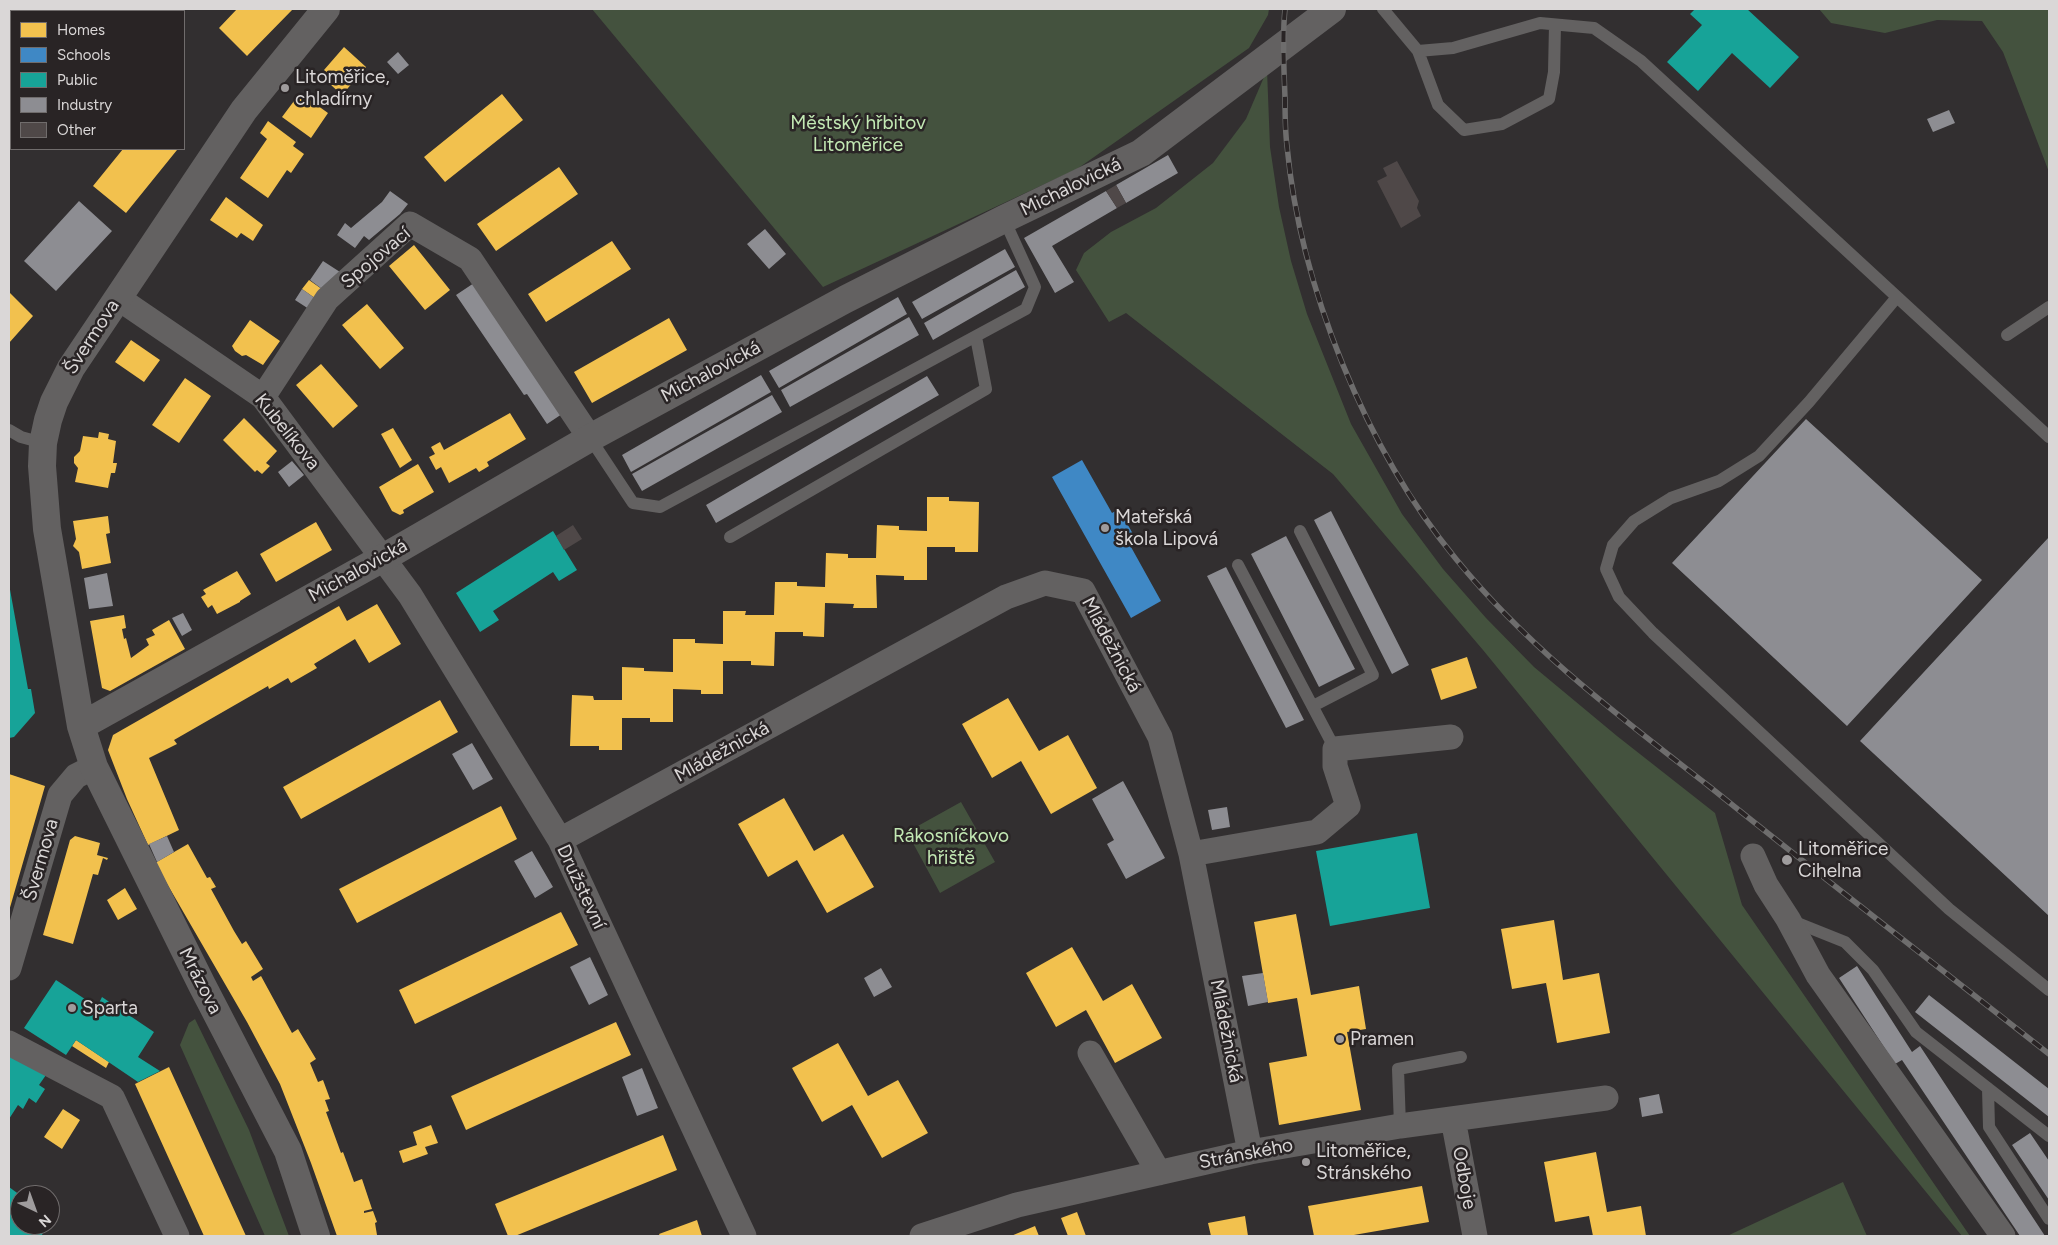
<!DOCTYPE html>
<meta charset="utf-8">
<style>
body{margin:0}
#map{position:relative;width:2058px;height:1245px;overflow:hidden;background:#322f30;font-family:Figtree,sans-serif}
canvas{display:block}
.frame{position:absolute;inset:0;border:10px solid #dad7d7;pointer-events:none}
.legend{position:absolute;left:10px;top:10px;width:175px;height:140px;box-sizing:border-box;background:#292425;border:1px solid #706c6c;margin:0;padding:6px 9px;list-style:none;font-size:15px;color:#dad7d7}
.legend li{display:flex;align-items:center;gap:10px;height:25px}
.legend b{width:25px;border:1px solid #706c6c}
.north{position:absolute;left:10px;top:1185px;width:50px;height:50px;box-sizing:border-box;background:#292425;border:1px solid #706c6c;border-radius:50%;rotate:138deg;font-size:14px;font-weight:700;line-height:20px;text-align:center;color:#dad7d7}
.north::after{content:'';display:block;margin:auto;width:18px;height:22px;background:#9f9c9d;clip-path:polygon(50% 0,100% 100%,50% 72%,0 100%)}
</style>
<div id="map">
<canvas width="2058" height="1245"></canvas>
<div class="frame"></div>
<ul class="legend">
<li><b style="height:14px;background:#f2c14e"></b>Homes</li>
<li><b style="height:14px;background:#3f88c5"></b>Schools</li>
<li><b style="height:14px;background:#17a398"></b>Public</li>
<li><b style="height:14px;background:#8d8d92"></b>Industry</li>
<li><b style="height:14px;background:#4f4848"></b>Other</li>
</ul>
<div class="north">N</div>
</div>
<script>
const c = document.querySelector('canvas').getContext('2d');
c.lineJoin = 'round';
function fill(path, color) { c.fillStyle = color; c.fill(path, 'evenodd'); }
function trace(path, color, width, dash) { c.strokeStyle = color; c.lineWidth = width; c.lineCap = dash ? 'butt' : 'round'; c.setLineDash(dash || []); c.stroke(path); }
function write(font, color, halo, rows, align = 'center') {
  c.font = font + ' Figtree,sans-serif'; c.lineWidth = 5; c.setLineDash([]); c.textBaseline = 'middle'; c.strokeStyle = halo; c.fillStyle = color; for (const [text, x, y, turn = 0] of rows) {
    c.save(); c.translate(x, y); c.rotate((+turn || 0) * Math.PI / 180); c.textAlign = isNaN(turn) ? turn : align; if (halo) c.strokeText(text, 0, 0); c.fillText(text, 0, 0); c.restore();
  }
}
fill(new Path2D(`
 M592,9H1269L1268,15L1249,48L1077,169L823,287Z
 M1819,9H2049V172L2003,52L1982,21L1937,20L1885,33L1831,23Z
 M1267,70L1270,147L1279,207L1291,261L1307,314L1351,424L1402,514L1443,569L1486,618L1534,667L1617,736L1715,813L1742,905L1970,1236H1962L1483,650L1333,474L1126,313L1109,322L1076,270L1084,253L1111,232L1156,208L1213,163L1246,119Z
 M961,802L995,862L940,893L907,832Z
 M195,1019L249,1130L289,1236H265L180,1045L189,1023Z
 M1843,1182L1867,1236H1727Z`), '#44523e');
fill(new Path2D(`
 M237,9H293L247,56L219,28Z
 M344,47L366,67L342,95L331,85L335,80L324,70Z
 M300,93L328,113L311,138L282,117Z
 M502,94L523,120L445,182L424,157Z
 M268,121L296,142L293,146L304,154L291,173L287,170L268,198L240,178L267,139L260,133Z
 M123,149L177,150L126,213L93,186Z
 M559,167L578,194L496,251L477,224Z
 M226,197L263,225L253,241L241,233L237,238L210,220Z
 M612,241L631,269L546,322L528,294Z
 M414,245L450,290L425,310L389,266Z
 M309,280L326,292L319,301L302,289Z
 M9,292L33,316L9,343Z
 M367,304L404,348L380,369L342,325Z
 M669,318L687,350L592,403L574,372Z
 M250,320L280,341L263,365L246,355L242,356L235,351L232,346Z
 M131,340L160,360L144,382L115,362Z
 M321,364L358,406L333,428L296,385Z
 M185,378L211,396L179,443L152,425Z
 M510,413L526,439L487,462L489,466L479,472L476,468L449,483L441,467L436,470L429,457L435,454L431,447L440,442L444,450Z
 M244,418L277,451L266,463L270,466L262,474L257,470L255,472L223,440Z
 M393,428L412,460L400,468L381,434Z
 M99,432L109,434L108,439L116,441L113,463H117L115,473H111L108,488L75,482L78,468L74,463V457L80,451L83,436L98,438Z
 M418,464L434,492L403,510L404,513L400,515L392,511L379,487Z
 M927,497H949V501L979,502L978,552H955V547H927V580H904V576L876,575L877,608H853L854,604L825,603L824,637L803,636V632H775L774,666L751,665V661H723V694H701V690L673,689V722H650V718H622V750H599V746H570L572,695L593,696L594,700H622V667L644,668V671L673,672V639H695V643L723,644V611H746L745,615H774L775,582H797V586L825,587L826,553L848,554V558H876L877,525L899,526V530L927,531Z
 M108,516L110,533L106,534L111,563L82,569L79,552L73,546L76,539L73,521Z
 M316,522L332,550L276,582L260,554Z
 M237,571L251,594L240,601V602L217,614L212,605L208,608L201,597L206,594L203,590Z
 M377,604L401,644L369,663L355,639L314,664L317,668L291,683L288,678L269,689L268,686L174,740L177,744L149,758L179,830L148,845L127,799L108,750L113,735L339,606L347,621Z
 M124,615L126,628L122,629L124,639L126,638L131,658L149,645L146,639L155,635L152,630L169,620L185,649L110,691L102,688L90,621Z
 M1467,657L1477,688L1441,700L1431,669Z
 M1008,698L1039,751L1068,735L1097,788L1051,814L1021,761L992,778L962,724Z
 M440,700L458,732L301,819L283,787Z
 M9,774L45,786L9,911Z
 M784,798L814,851L843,834L874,887L827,913L797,860L768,877L738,824Z
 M501,806L517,839L357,923L339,889Z
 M75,836L100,843L97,855L108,858L107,860L103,858L98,875L93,874L73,944L43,935L70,840Z
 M188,844L207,878L210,877L216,887L211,889L234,931L242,944L246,941L263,969L251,977L253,981L261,976L292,1033L298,1029L316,1059L310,1063L318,1082L323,1080L330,1099L325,1100L329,1111L326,1112L341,1153L343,1152L354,1182L362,1179L372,1209L364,1211V1213L373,1211L377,1222L375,1223L377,1235L375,1236H337L311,1163L280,1084L247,1022L155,863Z
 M125,888L137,909L118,920L107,900Z
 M561,912L578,945L415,1024L399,990Z
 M1296,914L1311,995L1359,986L1366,1029L1347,1032L1361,1110L1279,1125L1269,1063L1307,1056L1297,998L1268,1003L1254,922Z
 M1554,920L1563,980L1599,973L1610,1033L1557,1043L1546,983L1512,989L1501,929Z
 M1072,947L1103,1001L1132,984L1162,1038L1115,1063L1086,1010L1056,1027L1026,973Z
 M616,1022L631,1055L466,1130L451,1096Z
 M76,1040L109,1062L106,1068L72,1046Z
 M838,1043L868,1096L898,1080L928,1133L882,1158L852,1105L822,1122L792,1068Z
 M169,1067L246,1236H204L135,1084Z
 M63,1109L80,1120L62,1149L44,1137Z
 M431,1125L438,1143L425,1147L428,1154L403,1163L399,1151L417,1145L413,1132Z
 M663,1135L677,1170L515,1236H508L495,1204Z
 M1596,1152L1607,1212L1641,1206L1646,1236H1593L1589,1216L1555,1222L1544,1162Z
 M1422,1186L1429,1222L1348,1236H1314L1308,1206Z
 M1077,1212L1086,1236H1068L1061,1218Z
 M1245,1216L1248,1236H1211L1208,1223Z
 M697,1220L702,1236H660L659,1234Z
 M1035,1226L1039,1236H1011Z`), '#f2c14e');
fill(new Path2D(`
 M1082,460L1112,513L1119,509L1138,543L1131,547L1161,601L1131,618L1052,477Z`), '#3f88c5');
fill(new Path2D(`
 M1695,9H1747L1799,57L1770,88L1732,53L1698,91L1667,62L1702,25L1690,14Z
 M553,531L577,570L559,581L553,572L493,611L499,620L480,632L456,593Z
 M9,584L28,689H31L35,713L14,737L9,738Z
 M1417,833L1430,908L1330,926L1316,851Z
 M56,980L97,1007L102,997L154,1032L138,1057L160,1071L138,1082L76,1040L66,1055L24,1028Z
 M9,1051L46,1075L39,1085L45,1089L36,1103L29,1098L23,1109L18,1105L9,1119Z
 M9,1187L20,1195V1225H44L47,1228L41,1236H9Z`), '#17a398');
fill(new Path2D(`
 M398,52L409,65L398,74L387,62Z
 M1949,110L1955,123L1933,132L1927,119Z
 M1168,155L1178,173L1126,203L1116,185Z
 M390,191L408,204L400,214L369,240L364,236L355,248L337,235L345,223L351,228L382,202Z
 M1106,191L1117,208L1052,246L1074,282L1055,293L1024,238Z
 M79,201L112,231L56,291L24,261Z
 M765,229L786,254L769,269L747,244Z
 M1005,249L1015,267L922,319L912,302Z
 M323,261L340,272L326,292L310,280Z
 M1016,270L1025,287L933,340L924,323Z
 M474,283L562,414L547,424L527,394L524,395L456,295Z
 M302,289L319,301L312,311L295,300Z
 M898,297L907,314L779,388L769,371Z
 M909,317L919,335L790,407L781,390Z
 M761,375L771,392L631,472L622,455Z
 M927,376L939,395L716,523L706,505Z
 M772,395L782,412L642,491L632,474Z
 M1806,419L1982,580L1847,726L1672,563Z
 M292,461L304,475L289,487L278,472Z
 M1331,511L1409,665L1392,674L1314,520Z
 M1286,536L1355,669L1319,687L1251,554Z
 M2049,537V916L1860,741Z
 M1226,567L1304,720L1286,728L1207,576Z
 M107,573L113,606L89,609L84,578Z
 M183,613L192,630L182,636L172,618Z
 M472,743L493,779L473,790L452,754Z
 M1123,781L1165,858L1126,879L1107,844L1114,840L1092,799Z
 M1227,807L1230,827L1212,830L1208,810Z
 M167,836L174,852L157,862L149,844Z
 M532,851L553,887L535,898L514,861Z
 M590,957L608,995L589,1005L570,967Z
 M1857,966L1912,1052L1920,1046L2045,1236H2020L1902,1060L1895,1064L1839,978Z
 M881,968L892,987L874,997L864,978Z
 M1263,973L1268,1002L1248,1006L1242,976Z
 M1929,995L2049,1089V1117L1915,1012Z
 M642,1068L658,1108L637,1116L622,1077Z
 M1659,1094L1663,1113L1642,1117L1639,1098Z
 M2030,1133L2049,1161V1200L2012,1145Z`), '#8d8d92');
fill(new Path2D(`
 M1397,161L1419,201L1417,208L1421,216L1401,228L1377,181L1387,176L1383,168Z
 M1116,185L1126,203L1117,208L1106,191Z
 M573,525L582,539L564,550L556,536Z`), '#4f4848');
trace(new Path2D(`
 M1383,9L1418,51L1453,48L1540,23L1594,28L1641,61L2049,437
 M1418,51L1438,105L1464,130L1502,124L1549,99L1554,72L1555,25
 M1897,297L1809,402L1759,456L1719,481L1671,498L1634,521L1613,545L1606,569L1619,597L1653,633L1949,909L2049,990
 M2007,335L2049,307
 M9,430L21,437L43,443
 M590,438L633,503L660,507L1026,309L1035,287L1004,219
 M1300,531L1373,675L1313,706
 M730,537L986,389L976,337
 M1238,565L1335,749
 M1790,920L1845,942L1873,970L1916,1032L2049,1136
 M1988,1088L1989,1127L2049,1219
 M1400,1126L1398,1069L1461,1057`), '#636161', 12);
trace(new Path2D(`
 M118,298L263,397L410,595L560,840L744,1236
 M263,397L327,299L410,224L470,259L590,438
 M560,840L1006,597L1045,583L1083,591L1160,737L1191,854L1250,1152
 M1191,854L1317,832L1348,806L1335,766V749L1451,737
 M1753,856L1766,885L1788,919L1818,975L2003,1236
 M9,968L60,795L76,776L94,767
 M9,1043L112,1097L177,1236
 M1090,1053L1159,1173
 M1453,1119L1475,1236
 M922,1236L1017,1205L1250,1152L1400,1126L1606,1098`), '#636161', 25);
trace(new Path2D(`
 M81,726L383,558L590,438L846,299L1004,219L1141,153L1332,9
 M316,1236L288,1151L202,985L94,767L81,726L47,529L42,466L43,443L48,420L54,402L71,368L244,110L326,9`), '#636161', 28);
const rail = new Path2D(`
 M1285,9C1282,38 1284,68 1285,98C1285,114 1285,130 1287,146C1300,286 1366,450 1456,559C1528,648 1620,717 1710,787C1822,877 1936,965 2049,1054`);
trace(rail, '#6e6d6d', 5.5);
trace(rail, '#292425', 4, [11]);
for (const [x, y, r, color] of [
 [285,88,5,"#9f9c9d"],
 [1105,528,5,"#9f9c9d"],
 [1787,860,6,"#9f9c9d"],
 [72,1008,5,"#9f9c9d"],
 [1340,1039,5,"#9f9c9d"],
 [1306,1162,5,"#9f9c9d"]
]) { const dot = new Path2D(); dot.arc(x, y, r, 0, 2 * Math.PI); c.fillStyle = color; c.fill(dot); trace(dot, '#292425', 2); }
write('19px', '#dad7d7', '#292425', [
 ["Litoměřice,",295,77],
 ["chladírny",295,99],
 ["Mateřská",1115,517],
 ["škola Lipová",1115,539],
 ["Litoměřice",1798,849],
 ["Cihelna",1798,871],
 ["Sparta",82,1008],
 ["Pramen",1350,1039],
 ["Litoměřice,",1316,1151],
 ["Stránského",1316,1173]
], 'left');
write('19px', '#c3e9b4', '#292425', [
 ["Městský hřbitov",858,123],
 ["Litoměřice",858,145],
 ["Rákosníčkovo",951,836],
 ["hřiště",951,858]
]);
write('19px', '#dad7d7', '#292425', [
 ["Michalovická",1071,187,-26],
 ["Spojovací",376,258,-40],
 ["Švermova",92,337,-57],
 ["Michalovická",711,372,-28],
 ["Kubelíkova",287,432,51],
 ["Michalovická",358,571,-29],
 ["Mládežnická",1111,645,62],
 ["Mládežnická",722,752,-29],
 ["Švermova",41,860,-74],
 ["Družstevní",581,887,65],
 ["Mrázova",200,981,63],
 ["Mládežnická",1226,1031,79],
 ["Stránského",1246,1154,-11],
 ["Odboje",1464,1178,80]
]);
</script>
